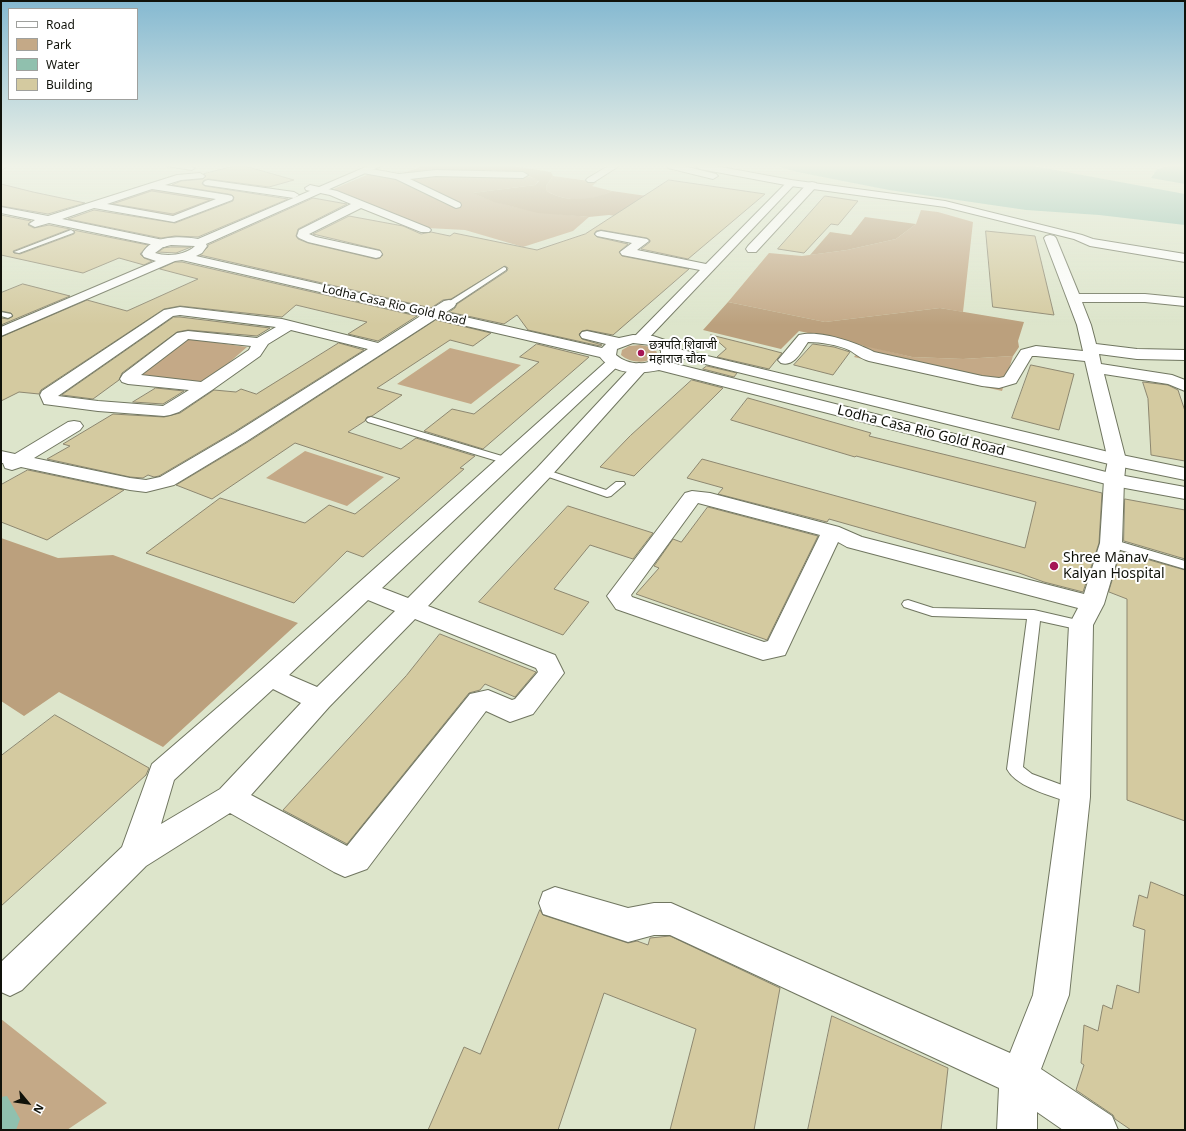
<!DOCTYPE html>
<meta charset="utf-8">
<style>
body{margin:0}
#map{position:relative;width:1186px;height:1131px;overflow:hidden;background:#dde5cb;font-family:"Noto Sans",sans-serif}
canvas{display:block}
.frame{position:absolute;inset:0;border:2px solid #10120a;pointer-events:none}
.legend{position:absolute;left:8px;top:8px;width:130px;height:92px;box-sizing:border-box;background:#fff;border:1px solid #9fa09d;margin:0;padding:5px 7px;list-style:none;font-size:12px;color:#10120a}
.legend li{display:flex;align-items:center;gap:8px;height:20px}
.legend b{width:20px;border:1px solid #9fa09d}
.north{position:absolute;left:8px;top:1083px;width:40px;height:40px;-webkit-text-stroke:3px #fff;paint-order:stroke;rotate:119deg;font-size:11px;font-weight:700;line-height:16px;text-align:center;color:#10120a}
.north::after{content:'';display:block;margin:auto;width:14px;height:18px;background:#10120a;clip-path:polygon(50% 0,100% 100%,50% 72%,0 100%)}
</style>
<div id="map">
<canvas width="1186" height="1131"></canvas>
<div class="frame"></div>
<ul class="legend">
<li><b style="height:5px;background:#fff"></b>Road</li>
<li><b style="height:11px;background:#c4a987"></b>Park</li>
<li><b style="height:11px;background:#90c0ae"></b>Water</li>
<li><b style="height:11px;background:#d4caa0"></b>Building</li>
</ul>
<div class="north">N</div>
</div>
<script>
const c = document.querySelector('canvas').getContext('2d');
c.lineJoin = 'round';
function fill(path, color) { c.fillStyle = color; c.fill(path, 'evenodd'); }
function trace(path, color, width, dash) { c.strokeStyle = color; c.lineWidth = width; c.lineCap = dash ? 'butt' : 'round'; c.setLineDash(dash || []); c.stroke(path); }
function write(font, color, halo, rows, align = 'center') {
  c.font = font + ' "Noto Sans","Noto Sans Devanagari",sans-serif'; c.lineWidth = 4; c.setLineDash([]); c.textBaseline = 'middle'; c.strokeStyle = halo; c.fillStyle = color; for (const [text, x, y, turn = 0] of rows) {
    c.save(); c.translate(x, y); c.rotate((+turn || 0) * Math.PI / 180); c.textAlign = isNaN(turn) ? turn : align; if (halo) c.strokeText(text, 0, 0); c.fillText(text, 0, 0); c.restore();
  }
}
fill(new Path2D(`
 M418,168C429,169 439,171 450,171C480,171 511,168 539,180L535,185L473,193C511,210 548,213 589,217L573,231L523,247L465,230L427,228L341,192L331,190L376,171L400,174Z
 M553,176L597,182L592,186L612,191C593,201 566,203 547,191L546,186Z
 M157,188L223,200L176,218L108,205Z
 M921,210L938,212L973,222L963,312L940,308L825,322L728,302L769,253L802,256L847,250L896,239L916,224Z
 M184,338L247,347L206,383L132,377Z
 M640,345L651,347L657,352L655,357C646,364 630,363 621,355L622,350L629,346Z
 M864,345L912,357L963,359L1013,356L1002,391L854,357Z
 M450,348L521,365L471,404L397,384Z
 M305,451L384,477L347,506L266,478Z
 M1,1019L107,1103L67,1130H1Z`), '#c4a987');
fill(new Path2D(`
 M419,166H513L551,172L553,176L546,186L547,191C565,203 593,200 612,191L702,204L660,223L609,215L589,217L538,213L494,202L472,193L535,185L539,181C514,166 477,171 450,171C439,171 429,169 418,168Z
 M865,217L916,224L896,239L847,250L810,255L830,232L851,235Z
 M728,302L825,322L940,308L1024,322L1018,341L1019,347L1013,356L963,359L912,357L799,331L781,349L703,330Z
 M1,538L58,558L113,555L298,623L163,747L59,692L24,716L1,701Z`), '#bba07d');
fill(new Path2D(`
 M777,166H1034L1185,194V225L1099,215L1026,210L889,190L797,172Z
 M1169,166H1185V184L1151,178L1157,169Z
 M7,1096L20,1119L16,1130H1V1097Z`), '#90c0ae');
const building = new Path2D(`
 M234,166H245L294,180L269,187L208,179L204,180L202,184L205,186L288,199L198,237L175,236L161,238L68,219L94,210L175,223L233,201L234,197L232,195L228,194L172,185L181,181L203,179L206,176L204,174Z
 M669,180L765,194L688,259L641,249L650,242V240L647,238L601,230L596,231L594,234L597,237L628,244L619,252L622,256L689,269L613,335L587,330L582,331L579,334L582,339L602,345L600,346L528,330L517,315L504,324L449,312L455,308L457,304L507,271L508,268L505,266L451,299L443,300L431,308L200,255L208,247V245L313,198L347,204L298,229L296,236L298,239L308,243L376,259L380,258L383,255L380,250L313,234L349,216L403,226L421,234L431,232L450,236L454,233L537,250L585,234Z
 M1,184L33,192L85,203L48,214L1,206Z
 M152,191L210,200L173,214L113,204Z
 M825,196L858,201L838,225L831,224L804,253L778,249Z
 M1,215L31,221L28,225L34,228L49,225L70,229L13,251L14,253L20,254L74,234L75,232L73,230L148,245L140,254L144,258L152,261L144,265L119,258L83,273L1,255Z
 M986,231L1035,236L1054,315L993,307Z
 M171,247H191L176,253L158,252L164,248Z
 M175,262H182L417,316L378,341L348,334L367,322L296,305L282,317L180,306L164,309L41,390L39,394L19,392L1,401V337L87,300L127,311L198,279L160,269Z
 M23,284L70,296L1,325V318L8,319L13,316L11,313L1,311V293Z
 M174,317H180L270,328L257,336L188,330L177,332L122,373L119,380L93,399L62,395Z
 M436,320L491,333L473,346L450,340L377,388L402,395L372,416L367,417L365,421L348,432L401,449L416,438L475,456L460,468L464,469L363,557L347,551L294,603L146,553L220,498L305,523L329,505L355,514L400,478L295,443L212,499L176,485L248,442Z
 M711,335L763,348L782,353L769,369L717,357L726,349Z
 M339,343L364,350L234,432L159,476L154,477L148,475L143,478L130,477L47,459L70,446L63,444L113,414L164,417L180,413L214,390L236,392L241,389L256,394Z
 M537,344L589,357L483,449L424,431L452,409L474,414L539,362L520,357Z
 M813,344L834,347L850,352L833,375L794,365Z
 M1031,365L1074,374L1059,430L1012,418Z
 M707,366L737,373L734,377L703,369Z
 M692,380L723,388L634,476L600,467L630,436Z
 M1143,382L1168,385L1178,390L1185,411V461L1151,455L1148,399Z
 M156,388L184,391L163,404L133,402Z
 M748,398L871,433L869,436L1102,493L1099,543L1083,592L1044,582L1019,573L829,519L827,522L718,494L723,488L687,478L702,459L1025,548L1036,502L856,456L855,457L731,420Z
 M28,470L124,490L47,540L1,522V485Z
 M1125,499L1185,510V559L1124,541Z
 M568,506L653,533L633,559L590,545L554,589L589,602L563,635L479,602Z
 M708,507L818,536L767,640L636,594L659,568L654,566L673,539L681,542Z
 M1121,552L1185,570V821L1127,800V599L1109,592Z
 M440,634L536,672L515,697L485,684L480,690L469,693L347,844L283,810L406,676Z
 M55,715L149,768L146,775L1,906V756Z
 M1151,882L1185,896V1130H1131L1115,1119L1113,1115L1076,1090L1084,1065L1081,1063L1084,1025L1098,1031L1103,1005L1112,1009L1117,985L1139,993L1145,930L1133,926L1139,895L1147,898Z
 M540,910L543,915L628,943L637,941L648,945L650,938L670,936L780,988L754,1130H670L696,1029L604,993L558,1130H428L464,1047L480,1054Z
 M832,1016L948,1068L941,1130H808Z`);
fill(building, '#d4caa0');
trace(building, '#8d8770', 1);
const lane = new Path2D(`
 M167,166H190L195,168L192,170Z
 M71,230L74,232L73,233L19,253L14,252Z
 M504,267L506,268V270L452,306H446L445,304Z
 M1,312L11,314L12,316L8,318L1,316Z
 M371,417L512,459L513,461L508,464L504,463L368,422L366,420L368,418Z
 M544,469L606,490L616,482H624L625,484L611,496L607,497L540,474L539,472Z
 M1111,539L1185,561V569L1107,546L1105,543L1107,540Z
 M908,600L933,608L1034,610L1086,622L1088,625L1086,628L1081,630L1040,621L1023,767L1032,774L1081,792L1083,797L1081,802L1075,804C1055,797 1017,788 1007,769L1027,619L932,616L904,607L902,604L904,601Z`);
const street = new Path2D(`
 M1,166H8L1,170Z
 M608,166H619L594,182H588L586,180L588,178Z
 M366,168L399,174L436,170L523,172L528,175L523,178L436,176L410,179L460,203L461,205L460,207L456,208L396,179L363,173L361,171Z
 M200,173L205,176L203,178L181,180L165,185L228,195L232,196L233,198L232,200L174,222L94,208L62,219L168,241L170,243L168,245L164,247L49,223L35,227L29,224L35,220L1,213V207L48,216L177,175ZM152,189L216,199L173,216L107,204Z
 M208,180L294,192L299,195L294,198L205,185L203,183L205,181Z
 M791,180L796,183L794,185L645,342L640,343L635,342L633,339L635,336L700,270L622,255L620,252L632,243L597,236L595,234L597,232L601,231L647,239L649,241L637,250L706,264L788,181Z
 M812,182L816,183L817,185L816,187L756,252H748L746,249L748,246L808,183Z
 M310,185L337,191L429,228L431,230L429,232H421L361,208L309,234L316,237L380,251L382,254L380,257L376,258L308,242L299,238L297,236L299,230L351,204L330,195L306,190L305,188Z
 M1050,235L1054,236L1056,238L1079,294H1145L1185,298V306L1145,302H1082L1091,325L1096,344L1137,349L1185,350V360L1137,359L1099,354L1101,364L1172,375L1185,380V391L1168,384L1104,374L1126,460L1124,480L1122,543L1104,604L1093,625L1090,797L1069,995L1041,1069L1112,1116L1118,1130H1063L1037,1112V1130H997L999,1088L670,935H654L628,942L543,914L539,903L543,892L555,887L628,908L654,903H671L1010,1053L1033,995L1060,797L1069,625L1078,608L847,547L838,542L785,655L763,660L616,609L607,596L685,493L692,491L710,493L839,527L862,537L1084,594L1100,543L1104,480L1108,460L1085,361L1036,356H1032L1016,383L999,388L982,386L869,361C861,359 856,354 849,350C838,345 821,342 808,342C801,352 794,367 781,363L778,360L799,335C820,330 855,342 874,352L982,376L999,378L1004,377L1021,350L1036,346L1083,351L1077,325L1044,238L1046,236ZM698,503L820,535L768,641L764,642L632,597L631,595Z
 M449,300L454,301L456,304L454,307L247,441L174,485L146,492L130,490L21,467L12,470L5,468L3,463H1V451L15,454L68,422L74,421L80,422L83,426L80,430L34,458L130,478L146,480L160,477L235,433L368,349L291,330L268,344L260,356L212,390L179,412L170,415L164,416L98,411L44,404L40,395L42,391L164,310L180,307L282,319L378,343L444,301ZM180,315L276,327L257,338L188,331L177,333L123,374L120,379L122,382L128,384L189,390L163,406L98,401L58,396L173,316ZM187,340L188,339L251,346L249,350L201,382L141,375Z
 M614,357L619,359L622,362L619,365L382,588L408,598L537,468L633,365L639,363L645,365L647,368L645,371L551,476L428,606L555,655L564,673L533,714L510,722L486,711L367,869L345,877L334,872L230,813L146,866L22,990L10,996L1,992V962L122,847L152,764L261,670L609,359ZM368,600L395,611L317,687L289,675ZM415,619L536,668L538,672L515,699L512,700L488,690L470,694L347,846L251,795L329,707ZM273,689L301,703L220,789L161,824L174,780Z`);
const secondary = new Path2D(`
 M368,166H381L206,244L207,246L202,253L196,256L602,348L606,344L582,338L580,335L582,332L587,331L619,338L633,335L653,336L668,341L674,348L1117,454L1185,468V480L1117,466L677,357L672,363L1114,474L1185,487V499L1114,486L659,370C640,374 613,375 600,357L182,260L175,261L1,336V327L156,261L144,257L142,254C152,235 180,236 198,239ZM171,245L195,246C186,255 167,257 155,253L163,247ZM633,343L651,345L661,350V356C647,366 629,366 616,355L617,349Z
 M667,166H684L716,174L718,176L713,179L668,168Z
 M696,166H716L791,180L945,201L1082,235L1093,239L1185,254V262L1090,246L1074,239L945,207L791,186L700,169Z`);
trace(lane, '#707660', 2);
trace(street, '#707660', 2);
trace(secondary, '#707660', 2);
fill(lane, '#fff');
fill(street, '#fff');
fill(secondary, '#fff');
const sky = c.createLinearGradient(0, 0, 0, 325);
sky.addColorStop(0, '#85b9d1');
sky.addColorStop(0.51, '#f0f3e8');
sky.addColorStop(1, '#f0f3e800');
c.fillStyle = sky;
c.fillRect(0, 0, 1186, 325);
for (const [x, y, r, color] of [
 [641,353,4,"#a51455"],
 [1054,566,5,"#a51455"]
]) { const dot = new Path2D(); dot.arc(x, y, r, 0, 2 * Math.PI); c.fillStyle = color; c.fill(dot); trace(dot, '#fff', 1.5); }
write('12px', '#10120a', '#fff', [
 ["Lodha Casa Rio Gold Road",394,305,13]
]);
write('12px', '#10120a', '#fff', [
 ["छत्रपति शिवाजी",649,346],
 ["महाराज चौक",649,360]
], 'left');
write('14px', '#10120a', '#fff', [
 ["Lodha Casa Rio Gold Road",921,431,14]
]);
write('14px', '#10120a', '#fff', [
 ["Shree Manav",1063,558],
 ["Kalyan Hospital",1063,574]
], 'left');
</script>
